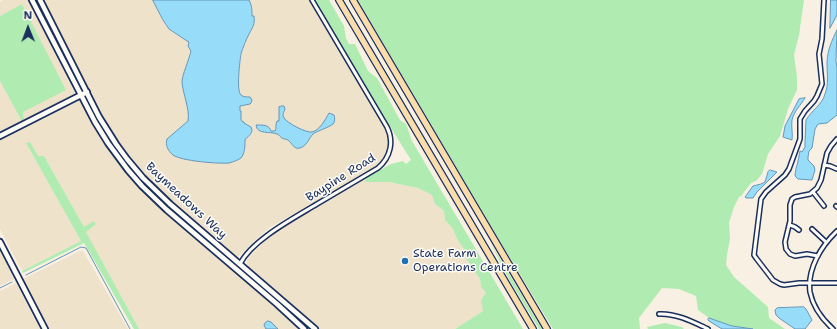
<!DOCTYPE html>
<style>
body{margin:0}
#map{position:relative;width:837px;height:329px;overflow:hidden;background:#f7f0e3;font-family:"Shantell Sans",sans-serif}
canvas{display:block}
.north{position:absolute;left:8px;top:8px;width:40px;height:40px;-webkit-text-stroke:3px #fdfcf7;paint-order:stroke;rotate:359deg;font-size:11px;font-weight:700;line-height:16px;text-align:center;color:#1b2f5e}
.north::after{content:'';display:block;margin:auto;width:14px;height:18px;background:#1b2f5e;clip-path:polygon(50% 0,100% 100%,50% 72%,0 100%)}
</style>
<div id="map">
<canvas width="837" height="329"></canvas>
<div class="north">N</div>
</div>
<script>
const c = document.querySelector('canvas').getContext('2d');
c.lineJoin = 'round';
function fill(path, color) { c.fillStyle = color; c.fill(path, 'evenodd'); }
function trace(path, color, width, dash) { c.strokeStyle = color; c.lineWidth = width; c.lineCap = dash ? 'butt' : 'round'; c.setLineDash(dash || []); c.stroke(path); }
function write(font, color, halo, rows, align = 'center') {
  c.font = font + ' "Shantell Sans",sans-serif'; c.lineWidth = 3; c.setLineDash([]); c.textBaseline = 'middle'; c.strokeStyle = halo; c.fillStyle = color; for (const [text, x, y, turn = 0] of rows) {
    c.save(); c.translate(x, y); c.rotate((+turn || 0) * Math.PI / 180); c.textAlign = isNaN(turn) ? turn : align; if (halo) c.strokeText(text, 0, 0); c.fillText(text, 0, 0); c.restore();
  }
}
fill(new Path2D(`
 M3,0H28L75,93L73,96L0,134V81L22,122L24,119L23,112V5L0,16V2Z
 M42,0H153L163,20L169,29L187,41L189,42L188,46L191,51L185,71L182,78L184,96L189,113L188,121L166,141L167,148L169,151L177,157L189,160L214,163H229L235,161L241,158L245,149V140L251,134L252,132L251,127L244,123L241,120V111H240V106H245L246,104H250L251,103L252,100L250,97H244L241,95L239,92L238,84L241,56L246,41L250,33L252,16V7L249,0H310L385,128L389,139L388,147L384,158L377,166L269,228L254,241L240,255L237,257L233,256L155,187L135,166L122,149L102,117Z
 M75,100L80,101L83,104L99,133L115,156L128,173L149,196L302,329H139L85,232L96,224L84,227L44,156L38,157L26,143L81,241L22,271L0,229V140L19,131L20,128Z
 M365,178H366L365,182H389L418,188L433,195L435,204L444,211L445,220L453,229L457,239L466,252L464,255L480,279L481,287L486,293L483,311L455,329H318L271,289L262,278L248,266L247,263V260L249,257L272,234Z
 M0,251L14,279L0,286Z
 M80,251H83L128,329H48L23,279Z
 M16,283L40,329H0V291Z`), '#efe2ca');
fill(new Path2D(`
 M315,0H329L344,26L346,38L349,44H355L368,71L377,78L400,120L406,124L412,141L523,329H455L483,311L481,300L486,293L481,287L480,279L464,255L466,252L457,239L453,229L445,220L444,211L435,204L432,195L418,188L389,182H365L366,178L391,164L403,161L406,164L411,160L389,125Z
 M358,0H804L799,35L794,55L797,77V90L788,109L780,136L768,154L762,174L756,181L751,183L741,196L739,197L734,207L729,223L730,239L727,255L726,265L734,277L768,307L769,318L785,329H753L732,326L709,318L698,310L696,296L679,289L662,288L639,318L640,329H553L498,238Z
 M22,4L66,90L23,112L24,119L22,122L0,81V16Z
 M30,142L38,156H44L84,227L94,221L96,224L86,232L139,329H134L84,243L23,273L22,271L81,241L26,143Z
 M490,242L542,329H539L510,281Z
 M665,323L682,327L684,329H648L647,327Z`), '#b0ecb1');
const water = new Path2D(`
 M153,0H249C252,6 252,9 252,16H254C255,24 253,27 249,34C246,40 243,47 241,54C240,60 236,91 241,95C243,97 247,97 250,97L252,100L251,103L250,104L240,106V111H241V120L243,122H244V123L251,127C254,133 249,135 245,140C245,146 245,153 241,158C238,160 233,162 229,163C219,164 181,161 173,155C168,151 165,145 167,139L188,121C190,109 183,95 182,82C182,75 189,60 191,51L188,46L189,42L187,41L169,29L163,20Z
 M831,0H837V15L830,28Z
 M837,30L836,61L837,68V115L827,123L818,124L815,129L812,148L809,151L808,157V160L814,166L815,170L812,180L798,179L795,176C795,171 797,166 798,161C799,157 799,155 800,151L802,152L805,147V142L806,120C812,110 822,105 825,94C829,84 827,74 827,63C827,51 832,40 837,30Z
 M805,98C801,105 794,111 792,120C791,127 793,133 792,140L783,137L785,126L798,101L799,99Z
 M282,106H284L285,109C284,112 282,115 284,118C287,123 306,133 312,132C320,130 325,120 329,113L334,115C335,118 335,122 333,124C330,127 317,131 313,134C309,138 307,146 300,148C294,150 292,143 288,140C286,139 283,139 282,138C278,135 281,136 277,134C270,131 257,135 256,125H257C264,125 269,125 271,131H275C277,128 275,125 277,121H279V107Z
 M770,170L777,172L757,192L753,198H746L745,197L753,186L761,184L765,182L768,172Z
 M804,307L806,309L812,320L805,329H795L779,318L776,315L775,310L777,308Z
 M709,318L732,326L753,329H722L709,321L708,320Z
 M268,321L271,322L278,329H266L264,325L265,323Z`);
fill(water, '#97dcf9');
trace(water, '#6597bb', 1);
trace(new Path2D(`
 M26,275L81,247L86,248L130,329
 M0,288L12,282`), '#6597bb', 1);
const street = new Path2D(`
 M824,0L822,39L819,54L822,84L817,96L814,101L805,111L800,119V139L789,169L785,175L766,192L761,199L754,255L756,258L773,280L780,284L784,285L799,283H837
 M824,165L830,166L837,169
 M813,192L824,206
 M836,206L837,207
 M790,225L795,227L799,230
 M812,229L826,242
 M818,256L807,254L795,256L790,254L786,249L785,242L790,221V205L792,199L795,197L810,194L817,188L821,180L827,153L831,146L837,139
 M240,264C252,240 294,218 317,204C337,192 358,180 378,168C391,157 394,141 387,127L312,0
 M659,314C676,313 693,322 708,329
 M833,329C822,319 813,307 810,292C807,269 821,246 837,231`);
const secondary = new Path2D(`
 M32,0L95,122L108,143L128,170L142,186L167,210L277,304L304,329
 M40,0L99,117L116,144L127,159L143,178L170,204L315,329
 M0,136L87,92
 M0,242L45,329`);
const highway = new Path2D(`
 M339,0L533,329
 M353,0L547,329`);
trace(street, '#1b2f5e', 6);
trace(secondary, '#1b2f5e', 8);
trace(highway, '#1b2f5e', 8);
trace(street, '#fdfcf7', 3);
trace(secondary, '#fdfcf7', 4.5);
trace(highway, '#faddab', 5.5);
for (const [x, y, r, color] of [
 [405,261,4,"#1f6fb2"]
]) { const dot = new Path2D(); dot.arc(x, y, r, 0, 2 * Math.PI); c.fillStyle = color; c.fill(dot); trace(dot, '#fdfcf7', 1.5); }
write('12px', '#1b2f5e', '#fdfcf7', [
 ["Baypine Road",341,178,-32],
 ["Baymeadows Way",186,201,43]
]);
write('12px', '#1b2f5e', '#fdfcf7', [
 ["State Farm",413,254],
 ["Operations Centre",413,268]
], 'left');
</script>
